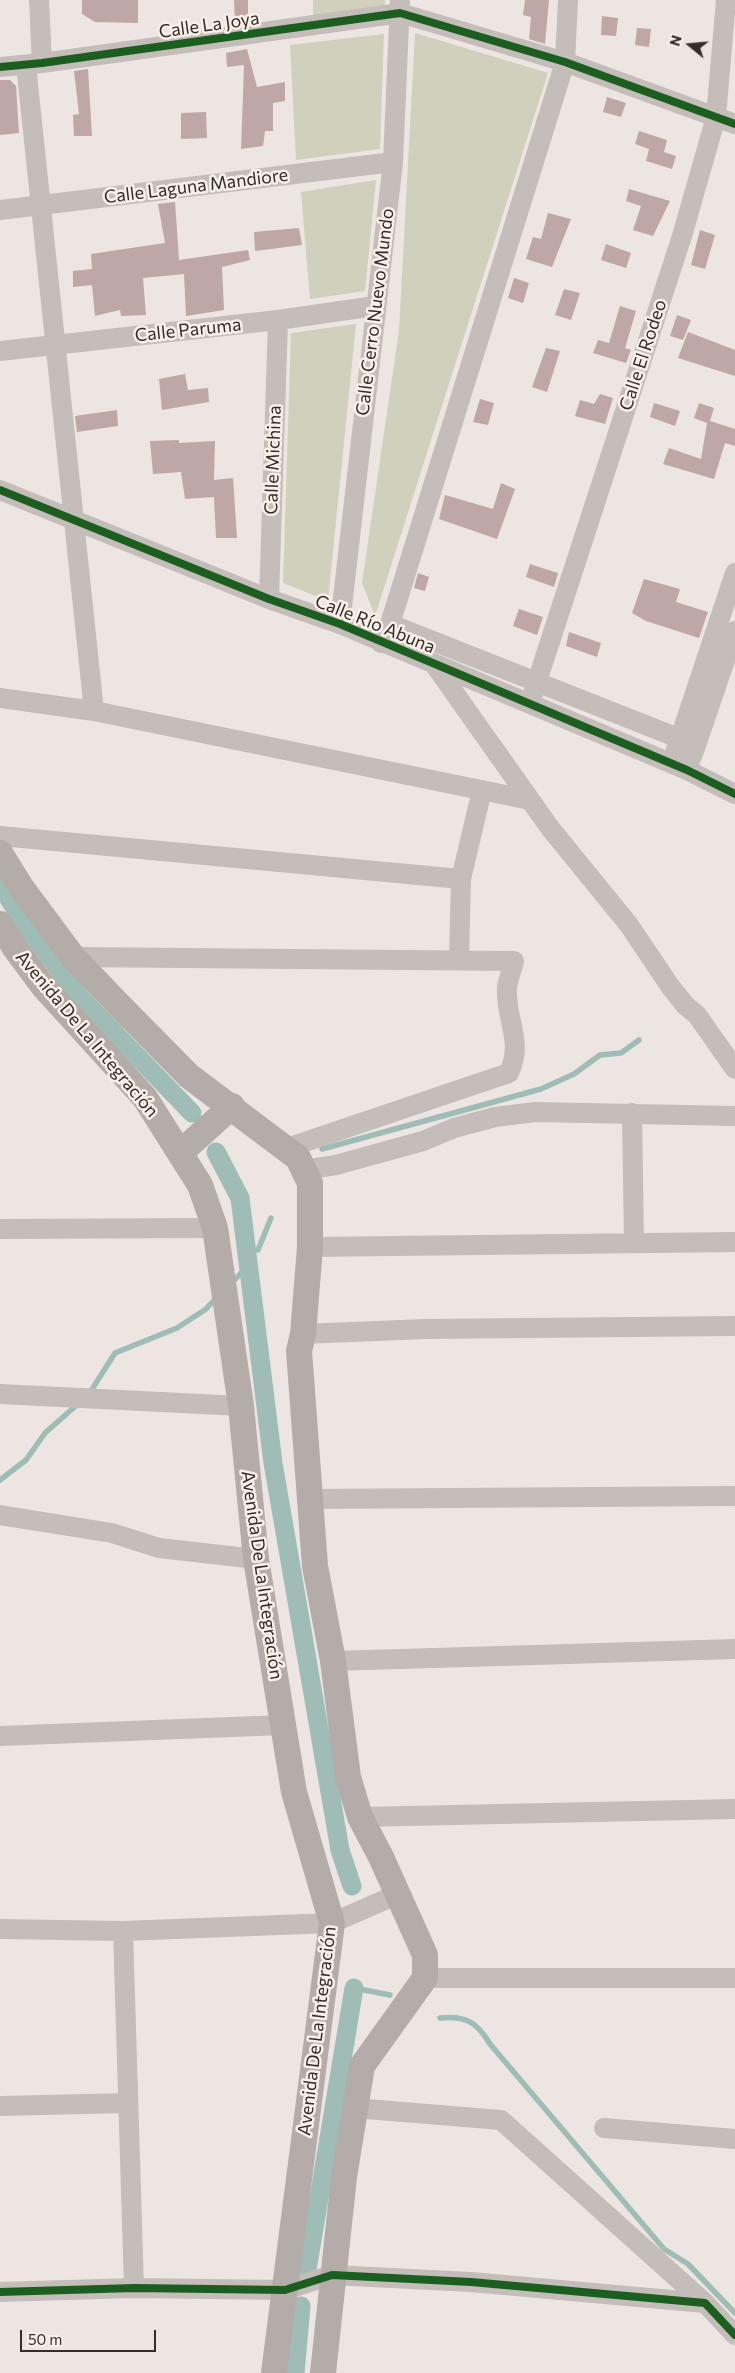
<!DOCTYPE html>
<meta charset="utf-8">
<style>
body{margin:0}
#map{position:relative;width:735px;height:2373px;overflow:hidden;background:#ece5e1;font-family:Commissioner,sans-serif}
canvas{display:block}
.north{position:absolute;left:665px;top:20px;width:50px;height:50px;-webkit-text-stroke:4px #f8efe9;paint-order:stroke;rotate:287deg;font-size:14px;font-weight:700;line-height:20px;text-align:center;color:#352b29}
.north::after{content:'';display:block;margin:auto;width:18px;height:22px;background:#352b29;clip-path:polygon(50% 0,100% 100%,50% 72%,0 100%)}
.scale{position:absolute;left:20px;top:2330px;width:136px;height:22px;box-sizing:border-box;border:2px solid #352b29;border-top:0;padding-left:6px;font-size:15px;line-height:18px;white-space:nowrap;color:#352b29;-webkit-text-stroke:4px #f8efe9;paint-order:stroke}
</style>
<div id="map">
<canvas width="735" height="2373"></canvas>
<div class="north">N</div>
<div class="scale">50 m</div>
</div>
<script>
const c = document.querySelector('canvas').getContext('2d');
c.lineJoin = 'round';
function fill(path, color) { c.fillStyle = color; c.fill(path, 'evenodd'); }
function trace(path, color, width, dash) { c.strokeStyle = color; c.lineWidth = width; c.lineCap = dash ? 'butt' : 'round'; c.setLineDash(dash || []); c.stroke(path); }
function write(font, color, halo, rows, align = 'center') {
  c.font = font + ' Commissioner,sans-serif'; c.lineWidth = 5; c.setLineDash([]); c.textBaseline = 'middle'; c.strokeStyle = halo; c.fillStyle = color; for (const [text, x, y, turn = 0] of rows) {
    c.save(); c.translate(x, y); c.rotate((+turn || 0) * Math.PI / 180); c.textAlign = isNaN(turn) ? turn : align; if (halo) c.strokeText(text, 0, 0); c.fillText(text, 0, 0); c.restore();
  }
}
fill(new Path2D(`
 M313,0H385V6L313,16Z
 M415,33L548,73L375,616L362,583L399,331Z
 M384,34L380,149L296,160L290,45Z
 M376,180L365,291L310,299L301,192Z
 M356,324L328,601L283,583L291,333Z`), '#d0d0bc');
trace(new Path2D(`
 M322,1149L541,1089L574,1074L600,1055L621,1053L639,1040
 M258,1250L271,1218
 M231,1284L240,1274
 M89,1394L115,1353L177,1328L206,1309L217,1297
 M0,1480L26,1460L45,1433L79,1403
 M354,1988L390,1995
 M440,2018C465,2015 477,2022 490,2044L664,2249L688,2264L735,2313`), '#9fbcb7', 5.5);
trace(new Path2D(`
 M0,884L22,920L79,996L192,1113
 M216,1152L240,1198L273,1463L340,1850L352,1886
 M305,2282L354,1988
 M295,2373L301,2306`), '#9fbcb7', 19);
fill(new Path2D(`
 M82,0H138V23L95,22L82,14Z
 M234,0H248V22L235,24Z
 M525,0H549L545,44L529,39L531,17L523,15Z
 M602,16L618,18L616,36L601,35Z
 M637,28L651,29L649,47L635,45Z
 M247,49L257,87L285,82V101L273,103V131H265L263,146L241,149L244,65L227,67L226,53Z
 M88,69L92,136H74L73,115L79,114L74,71Z
 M0,80H10L16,86L19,133L0,135Z
 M607,97L626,103L621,117L603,112Z
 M206,112L207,138L181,139V113Z
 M639,131L667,140L664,152L676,156L672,169L646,161L649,149L635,144Z
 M629,189L670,201L653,236L633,230L641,206L626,201Z
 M175,202L179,260L248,250L250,260L222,267L224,310L186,316L184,274L143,278L146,315L121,316L120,310L95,316L92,285L73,287V271L92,269L91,254L165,243L158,204Z
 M548,213L571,219L552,267L526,259L533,237L541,239Z
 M299,228L302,245L255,251L254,232Z
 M700,230L715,235L705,269L691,265Z
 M606,244L631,253L626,268L601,260Z
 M514,278L529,283L523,303L508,298Z
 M564,289L580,293L571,320L555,315Z
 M620,306L636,311L625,348L631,350L626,363L593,353L598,340L609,343Z
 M677,315L691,320L683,340L670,336Z
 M688,332L735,350V376L678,358Z
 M546,348L560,351L547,392L532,387Z
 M185,374L188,390L208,388L209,402L162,410L159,379Z
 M600,394L613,398L605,424L575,416L580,400L594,404Z
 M480,399L494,403L488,425L473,422Z
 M654,403L680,411L675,426L650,417Z
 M699,403L714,408L710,421L735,429V446L725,443L714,479L663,464L669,448L701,459L707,423L694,418Z
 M117,410L118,426L77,432L75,416Z
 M179,440V443L215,441L214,480L233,478L237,538H216L214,497L185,499L181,472L153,474L150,441Z
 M501,483L515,489L497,539L439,519L445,495L493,509Z
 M530,564L558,573L554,587L526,577Z
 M418,573L429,577L425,591L414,588Z
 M644,579L680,589L676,602L708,612L699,638L646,621L632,613Z
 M519,609L543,617L537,635L513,626Z
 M569,632L601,643L597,657L566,646Z`), '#bea7a4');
trace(new Path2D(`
 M39,0L42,63
 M26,65L94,711
 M0,67L42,63L400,13L565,62L735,124
 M0,210L393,162
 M0,351L278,320L375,306
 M0,490L269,599L340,624L687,770L735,794
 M269,599L278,320
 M340,624L393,162L400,2
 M390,624L696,745
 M381,643L390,624L565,62L568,0
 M434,664L550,828L629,925L670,986L685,1005L697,1015L735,1069
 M0,698L94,711L530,800
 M530,703L682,236L716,117L726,0
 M676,750L735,573
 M692,757L735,631
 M0,836L461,879
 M73,957L514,961C512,970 508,979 507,988C505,1019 524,1041 509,1073L287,1148
 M459,960L461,879L482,790
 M632,1113L634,1243
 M304,1170L336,1165L423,1141L454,1128L495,1117L535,1112L735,1116
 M0,1229L215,1228
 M310,1247L735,1242
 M303,1334L425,1329L735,1326
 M0,1394L241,1406
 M310,1499L735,1496
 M0,1515L112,1533L159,1548L256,1559
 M333,1661L735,1649
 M0,1736L283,1725
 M360,1817L735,1809
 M0,1929L123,1931L332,1923L398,1894
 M123,1931L134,2288
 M425,1978H735
 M0,2106L128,2103
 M354,2108L501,2120L705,2303
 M604,2128L735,2139
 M0,2292L134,2288L285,2290L332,2275L471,2282L705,2303L735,2335`), '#c5bdba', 20);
trace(new Path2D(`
 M0,853L21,887L73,957L119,1005L189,1076L298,1158L310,1183V1247L303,1334L299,1351L315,1566L333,1661L348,1777L360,1817L381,1857L425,1955V1978L362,2066L344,2177L323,2373
 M0,924L15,948L44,987L145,1098L200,1185L215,1228L241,1406L256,1559L294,1792L332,1923L274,2373
 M180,1153L232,1106`), '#b4aca9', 26);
trace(new Path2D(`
 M0,67L42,63L400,13L565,62L735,124
 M0,490L269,599L340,624L687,770L735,794
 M0,2292L134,2288L285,2290L332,2275L471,2282L705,2303L735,2335`), '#1b5e20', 8);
write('18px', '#352b29', '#f8efe9', [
 ["Calle La Joya",209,25,-8],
 ["Calle Laguna Mandiore",196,186,-7],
 ["Calle Cerro Nuevo Mundo",375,312,-83],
 ["Calle Paruma",188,330,-6],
 ["Calle El Rodeo",643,355,-72],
 ["Calle Michina",273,460,-88],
 ["Calle Río Abuna",375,624,22],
 ["Avenida De La Integración",87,1034,50],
 ["Avenida De La Integración",262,1575,82],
 ["Avenida De La Integración",317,2031,-83]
]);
</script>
